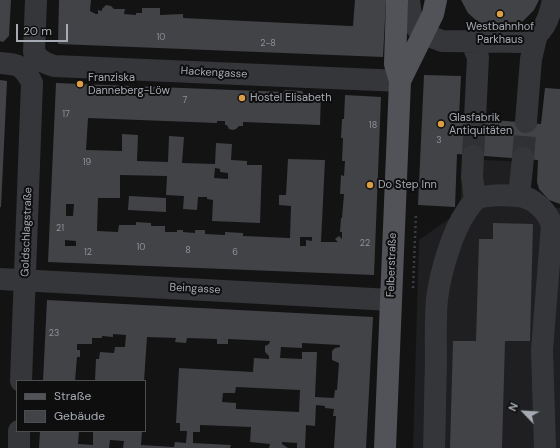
<!DOCTYPE html>
<meta charset="utf-8">
<style>
body{margin:0}
#map{position:relative;width:560px;height:448px;overflow:hidden;background:#131314;font-family:"DM Sans",sans-serif}
canvas{display:block}
.legend{position:absolute;left:16px;top:380px;width:130px;height:52px;box-sizing:border-box;background:#0e0e0f;border:1px solid #4b4d51;margin:0;padding:5px 7px;list-style:none;font-size:12px;color:#a6abb3}
.legend li{display:flex;align-items:center;gap:8px;height:20px}
.legend b{width:20px;border:1px solid #4b4d51}
.north{position:absolute;left:504px;top:392px;width:40px;height:40px;-webkit-text-stroke:3px #0e0e0f;paint-order:stroke;rotate:295deg;font-size:11px;font-weight:700;line-height:16px;text-align:center;color:#a6abb3}
.north::after{content:'';display:block;margin:auto;width:14px;height:18px;background:#a6abb3;clip-path:polygon(50% 0,100% 100%,50% 72%,0 100%)}
.scale{position:absolute;left:16px;top:24px;width:52px;height:18px;box-sizing:border-box;border:2px solid #a6abb3;border-top:0;padding-left:5px;font-size:12px;line-height:14px;white-space:nowrap;color:#a6abb3;-webkit-text-stroke:3px #0e0e0f;paint-order:stroke}
</style>
<div id="map">
<canvas width="560" height="448"></canvas>
<ul class="legend">
<li><b style="height:5px;background:#515358"></b>Straße</li>
<li><b style="height:11px;background:#424347"></b>Gebäude</li>
</ul>
<div class="north">N</div>
<div class="scale">20 m</div>
</div>
<script>
const c = document.querySelector('canvas').getContext('2d');
c.lineJoin = 'round';
function fill(path, color) { c.fillStyle = color; c.fill(path, 'evenodd'); }
function trace(path, color, width, dash) { c.strokeStyle = color; c.lineWidth = width; c.lineCap = dash ? 'butt' : 'round'; c.setLineDash(dash || []); c.stroke(path); }
function write(font, color, halo, rows, align = 'center') {
  c.font = font + ' "DM Sans",sans-serif'; c.lineWidth = 4; c.setLineDash([]); c.textBaseline = 'middle'; c.strokeStyle = halo; c.fillStyle = color; for (const [text, x, y, turn = 0] of rows) {
    c.save(); c.translate(x, y); c.rotate((+turn || 0) * Math.PI / 180); c.textAlign = isNaN(turn) ? turn : align; if (halo) c.strokeText(text, 0, 0); c.fillText(text, 0, 0); c.restore();
  }
}
fill(new Path2D(`
 M463,159L527,162L530,187L549,207L560,208V448H413L419,240L460,211Z`), '#1f1f21');
fill(new Path2D(`
 M0,0H11L9,36L3,42L0,41Z
 M59,0H91L90,11L96,14H98V10L102,11V9L106,5L111,6L114,9H125L124,14L136,15V13H142V8H160V15L183,14V18L350,26H353L355,0H386L383,57L58,44Z
 M461,0H539L534,10L523,21L509,27L499,28L487,26L477,21L468,13Z
 M424,75L461,76L459,117L541,124L545,88L560,89V204L549,200L539,189L537,182L538,160L457,154L455,207L418,205Z
 M0,80L7,81L1,207H0Z
 M56,83L284,92L285,90L302,91L303,93L321,94L320,125L243,122V126H239L236,129L233,130L229,129L227,125H225V121H217V123L88,118L86,150L122,151V134L138,135L137,161L168,162L169,136L184,137L182,163L215,164L216,143L232,144L231,160L247,161V165H262L260,223L212,221L213,200L207,199V197H198L197,210L183,209L184,196L166,195L167,176L120,175V198H98L97,231L118,232L119,225H136V222L151,223V226H165V232H177V230H183V232L195,233V230H205V234L225,235V232L243,233V236L290,238L291,206L279,205V195H286L288,159L325,160L321,242H338L335,239L339,236L342,239V232H340L341,218H342L344,194H340L341,175L344,176L345,161H342L343,138H341L342,119H344L345,95L381,97L374,275L48,262ZM215,168L220,169V172L228,173V179L214,178ZM66,204H74L73,216H66ZM300,237H312V241L306,240V246H300ZM65,240L76,241V246H65Z
 M129,196L166,198V212L128,210Z
 M493,223L533,224L530,341H505L502,448H450L453,341H476L479,239H493Z
 M47,300L373,317L366,448H334L336,416H333L334,409L325,408V406L316,405L315,426L306,425L305,448H297V443L282,442V444L288,448H269L270,444L250,442L251,427L200,425V432H193V443L231,445L230,448H123L124,441L110,440L109,448H39L40,431H79L78,444L93,445V431H142L141,445L174,447L175,442L186,443L187,431H180V423H176L179,368L253,372L254,358L269,359V356L265,352V346L269,344L270,341L228,339V344H217V339L187,338L186,343L175,342L176,338L147,337L144,381H95L96,359H99L100,352L114,353L115,347H125L126,335L113,334V337L102,336V338H92V344H77V350H80V357H77L75,381H43ZM302,343L340,345V347L335,348L332,351V360L339,363L337,390H335L334,398L315,397L317,352H302V359L280,358L281,347L302,348ZM236,387L300,390L299,412L236,409V403L222,402L223,393H235Z`), '#424347');
trace(new Path2D(`
 M473,156L475,118
 M523,158L526,122`), '#303134', 22, [22, 11]);
trace(new Path2D(`
 M413,288L416,213`), '#3b3d40', 2.5, [2, 3]);
trace(new Path2D(`
 M36,0L34,52C39,60 44,63 54,66L400,81
 M409,0L411,16L416,27L423,34L442,41L524,42C544,35 549,19 553,0
 M471,41L478,57L475,118
 M0,63C19,64 24,66 32,83L21,381
 M526,122L531,59L537,34
 M473,156L472,177L475,200
 M519,196L523,158
 M0,279L391,300
 M19,448V431
 M434,448C435,420 435,391 436,363C436,341 435,320 437,299C440,274 452,232 466,212C468,209 472,203 475,200C484,194 507,195 517,196C534,197 547,211 552,225L542,350L545,448`), '#353639', 22);
trace(new Path2D(`
 M400,81L433,14L436,0
 M385,448L400,81L395,64L397,0`), '#515358', 22);
for (const [x, y, r, color] of [
 [500,14,4,"#db9e45"],
 [80,84,4,"#db9e45"],
 [242,98,4,"#db9e45"],
 [441,124,4,"#db9e45"],
 [370,185,4,"#db9e45"]
]) { const dot = new Path2D(); dot.arc(x, y, r, 0, 2 * Math.PI); c.fillStyle = color; c.fill(dot); trace(dot, '#0e0e0f', 1.5); }
write('9px', '#8d9198', null, [
 ["10",161,38],
 ["2-8",268,44],
 ["7",185,101],
 ["17",66,115],
 ["18",373,126],
 ["3",439,141],
 ["19",87,163],
 ["21",60,229],
 ["22",365,244],
 ["10",141,248],
 ["8",188,251],
 ["12",88,253],
 ["6",235,253],
 ["23",54,334]
]);
write('11px', '#a6abb3', '#0e0e0f', [
 ["Westbahnhof",500,27,"center"],
 ["Parkhaus",500,40,"center"],
 ["Franziska",88,78],
 ["Danneberg-Löw",88,91],
 ["Hostel Elisabeth",250,98],
 ["Glasfabrik",449,118],
 ["Antiquitäten",449,131],
 ["Do Step Inn",378,185]
], 'left');
write('11px', '#a6abb3', '#0e0e0f', [
 ["Hackengasse",214,73,3],
 ["Goldschlagstraße",27,232,-88],
 ["Felberstraße",392,265,-88],
 ["Beingasse",195,289,3]
]);
</script>
